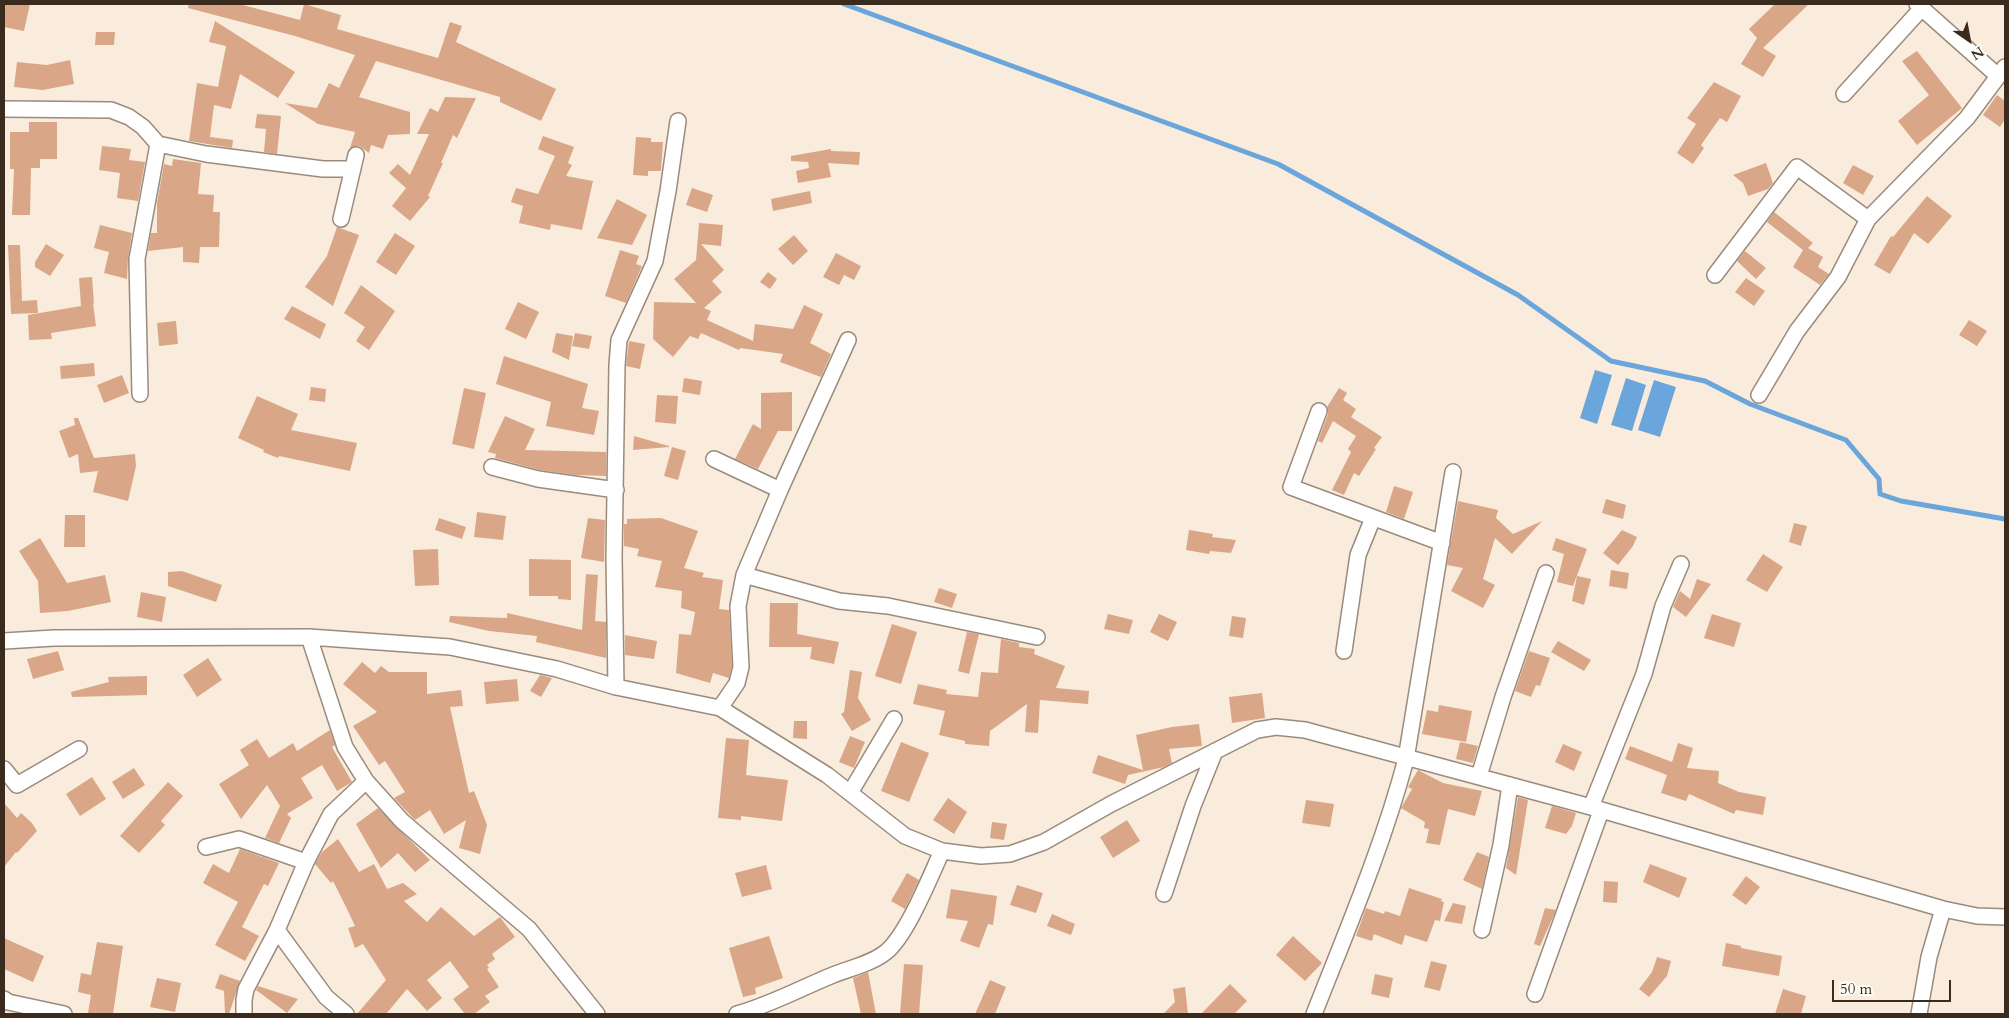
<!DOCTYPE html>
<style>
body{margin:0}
#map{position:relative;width:2009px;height:1018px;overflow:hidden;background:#f9ecdc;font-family:Cardo,serif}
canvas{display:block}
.frame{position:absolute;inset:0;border:5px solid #3b2a1e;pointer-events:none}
.north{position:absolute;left:1944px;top:15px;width:50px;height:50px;-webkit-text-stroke:4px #fdfcf7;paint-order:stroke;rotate:147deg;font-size:14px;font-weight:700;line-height:20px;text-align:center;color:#3b2a1e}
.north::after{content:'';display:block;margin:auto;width:18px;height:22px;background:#3b2a1e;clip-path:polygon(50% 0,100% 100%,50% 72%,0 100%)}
.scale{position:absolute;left:1832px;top:980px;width:119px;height:22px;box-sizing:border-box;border:2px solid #3b2a1e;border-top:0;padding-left:6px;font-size:15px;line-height:18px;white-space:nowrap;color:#3b2a1e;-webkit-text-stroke:4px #fdfcf7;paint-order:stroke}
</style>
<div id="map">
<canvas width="2009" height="1018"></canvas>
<div class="frame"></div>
<div class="north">N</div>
<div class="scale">50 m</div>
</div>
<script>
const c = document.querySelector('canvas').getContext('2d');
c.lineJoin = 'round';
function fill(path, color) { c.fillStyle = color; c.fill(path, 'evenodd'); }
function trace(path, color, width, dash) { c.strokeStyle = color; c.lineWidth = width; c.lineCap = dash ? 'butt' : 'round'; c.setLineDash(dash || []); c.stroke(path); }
fill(new Path2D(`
 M1595,370L1612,375L1597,424L1580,418Z
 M1626,378L1646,385L1632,431L1611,425Z
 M1654,380L1676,387L1660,437L1638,430Z`), '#6aa6db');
trace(new Path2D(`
 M844,4L1278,164L1518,295L1611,361L1705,381L1750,404L1846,440L1879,479L1880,494L1901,501L2005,519`), '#6aa6db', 5);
fill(new Path2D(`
 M4,4H30L24,31L4,27Z
 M189,4H239L300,20L304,4L341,15L337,29L438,58L450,22L462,26L456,42L556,89L541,121L500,102V97L376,61L359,97L410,112V134L388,135L383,149L371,145L369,153L359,146L350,148L355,132L318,124L285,103L317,108L329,83L339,88L355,55L295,36L188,8Z
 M1775,4H1809L1763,48L1776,56L1763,77L1741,64L1757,38L1749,29Z
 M215,21L295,72L278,98L240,74L231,109L214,105L210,137L233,140L232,148L189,141L197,83L218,87L226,46L209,42Z
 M96,32H115L114,45H95Z
 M1917,51L1962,108L1917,145L1898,121L1929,95L1902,61Z
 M70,60L74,84L43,90L14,87L17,62L47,65Z
 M1714,82L1741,96L1727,122L1720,118L1701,145L1704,148L1693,164L1677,153L1696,124L1687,118Z
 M1997,95L2005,101V119L2000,127L1983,115Z
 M445,97L476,98L457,138L453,135L441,163H443L428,196L430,197L410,221L392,206L406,188L389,173L398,164L410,175L429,134H417L430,108L438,112Z
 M257,114L281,116L277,154L264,152L266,129L255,128Z
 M29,122H57V159H40V168H31L30,215H12L14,169H10V132H29Z
 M543,136L574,147L568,163L572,165L566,176L593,181L582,230L551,224L550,230L519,223L523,206L511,202L516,188L538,194L555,156L538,149Z
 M636,137L651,138V142H663L661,171H648V176L633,175Z
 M102,146L131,149L129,160L145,162L138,201L117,198L120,173L99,170Z
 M831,149V151L860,152L859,165L828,163L831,177L798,183L796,171L809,168L808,162L791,161V156Z
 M173,159L201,163L198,194L214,195L213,212H220L219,247H200L199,263L183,262V247L148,251L151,233H157V203L164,164L172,166Z
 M1766,163L1773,183L1768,189L1748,196L1743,183L1733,175Z
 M1853,165L1874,176L1863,195L1843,183Z
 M692,188L713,195L707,212L686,205Z
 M810,191L812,203L773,211L771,199Z
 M1927,196L1952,216L1928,244L1914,233L1890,274L1874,265L1891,236L1893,237Z
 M617,199L647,215L632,245L597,238Z
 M1774,212L1813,243L1808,248L1823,257L1818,267L1829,274L1820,285L1793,267L1803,250L1767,222Z
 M699,223L723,225L721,246L701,244L724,270L712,281L722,292L704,308L711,311L707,320L753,341L755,324L793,329L804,305L823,314L810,343L831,354L821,377L780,362L783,354L740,348L739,350L701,333L698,339L690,336L673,357L653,339L654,302L696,303L674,279L696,260Z
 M100,225L132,233L128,258L127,279L104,273L109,252L94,248Z
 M337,227L359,235L333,306L305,287L327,256Z
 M395,233L415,246L396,275L376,262Z
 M794,235L808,251L793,265L778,249Z
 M46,244L64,255L50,276L35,267V262Z
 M8,245H20L22,301L37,300L38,313L11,314Z
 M620,250L639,256L636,264L642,266L626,303L605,296Z
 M1745,251L1766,268L1756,279L1737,261Z
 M836,253L861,266L854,280L844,275L839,285L823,277Z
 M768,272L777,279L770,289L760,282Z
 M92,277L94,304L93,303L96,326L51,333L52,339L29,340L28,315L81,306L79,278Z
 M1746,278L1765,291L1754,306L1735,292Z
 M361,285L395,311L369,350L356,341L365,327L344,313Z
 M518,302L539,312L526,339L505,329Z
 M292,306L326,324L320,339L284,319Z
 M1969,320L1987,331L1977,346L1959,335Z
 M176,321L178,344L159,346L157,323Z
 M556,333L573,336L569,360L552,352Z
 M575,333L592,336L589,349L572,346Z
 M629,341L645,344L640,369L626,366Z
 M504,356L588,384L582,408L599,411L594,435L546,426L551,402L496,384Z
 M94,363L95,376L61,379L60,366Z
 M122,375L129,393L104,403L97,385Z
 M684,378L702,381L700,395L682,392Z
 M311,387L326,389L325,402L309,400Z
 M464,388L486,393L474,449L452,444Z
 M1339,388L1347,393L1343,400L1356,409L1351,417L1382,437L1374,448L1376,449L1359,476L1354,473L1344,495L1332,490L1351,452L1348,449L1356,436L1333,421L1322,443L1318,441L1328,414L1327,407Z
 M792,392V431H778L758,469L735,459L753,424L761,429V393Z
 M657,395L678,396L676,424L655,422Z
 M257,396L298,414L291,430L357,443L350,471L279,456L278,458L263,452L264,450L238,438Z
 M505,416L535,429L525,450L606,452V476L575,475L540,470L495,458L496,454L488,452Z
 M74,418H78L94,458L135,454L136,466L128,501L93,492L98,471L80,473L78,454L69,458L59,431L75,425Z
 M634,436L669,446V447L633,450Z
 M672,447L686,451L678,480L664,476Z
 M1394,486L1413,492L1404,519L1386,512Z
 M1606,499L1626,505L1623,519L1602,513Z
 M1458,501L1498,510L1496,518L1513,534L1542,521L1512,554L1495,538L1483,579L1495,585L1483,608L1451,591L1463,568L1447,565Z
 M477,512L506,516L503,540L474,537Z
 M65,515H85V547H64Z
 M439,518L466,527L462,539L435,530Z
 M588,518L605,520L604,562L581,558Z
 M661,518L698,531L684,568L704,573L702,577L723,580L719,609L729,610L732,666L729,678L713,673L710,683L676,673L679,634L691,635L695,612L681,608L682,591L655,587L662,561L637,556L639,549L624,546V524H627V519Z
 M1794,523L1807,526L1801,546L1789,542Z
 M1189,530L1213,534L1212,537L1236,540L1231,553L1210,551L1209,554L1186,550Z
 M1622,530L1637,537L1633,546L1618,565L1603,553Z
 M40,538L67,583L105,575L111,602L68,611L40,613L38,581L19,551Z
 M1556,538L1587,549L1573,586L1557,582L1564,554L1552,550Z
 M438,549L439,585L415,586L413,550Z
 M1763,554L1783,567L1767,592L1746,580Z
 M529,559L571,560V600L558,599V596H529Z
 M1611,570L1629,573L1627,589L1609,586Z
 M182,571L222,585L216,602L168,586V572Z
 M586,574L598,575L595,621L606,622V658L536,642L537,636L489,631L449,622L450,616L507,618V613L582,630Z
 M1577,576L1591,579L1584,605L1572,601Z
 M1697,579L1711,584L1686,617L1673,607L1680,591L1690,599Z
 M939,588L957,594L952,608L934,602Z
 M141,592L166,597L162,622L137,617Z
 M770,603H798L797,634L839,642L834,664L810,659L812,647H769Z
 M1108,614L1133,620L1129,634L1104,629Z
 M1159,614L1177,622L1168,641L1150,632Z
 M1712,614L1741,623L1734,647L1704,638Z
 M1232,616L1246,618L1243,638L1229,636Z
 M892,624L917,632L901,684L875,676Z
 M967,632L979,634L969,674L958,671Z
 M625,635L657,641L654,659L625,655Z
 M1001,639L1019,643V647L1035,649L1034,654L1065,666L1056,688L1089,691L1088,704L1040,700L1038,733L1025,732L1027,704L990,731L989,746L965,744V741L939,735L945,711L913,704L918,684L947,690L946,694L978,697L981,672L998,673Z
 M1558,641L1591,660L1584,671L1551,652Z
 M58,651L64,670L33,679L27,659Z
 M1529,651L1550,658L1540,686L1536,685L1531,697L1515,691Z
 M208,658L222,680L197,697L183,675Z
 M362,662L375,673L381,666L389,672H427V694L461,690L463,706L450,707L469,793L474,791L487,825L480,854L459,848L466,820L444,834L430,810L415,820L394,798L405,792L385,761L379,765L353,726L377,712L343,684Z
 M850,670L862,672L858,698L871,720L852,731L841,714L844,712Z
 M540,675L552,678L541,697L530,691Z
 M147,676V695L72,697L71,692L109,682L108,677Z
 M517,679L519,701L486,704L484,682Z
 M1262,693L1265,718L1232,723L1229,697Z
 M1439,705L1472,711L1466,742L1422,734L1427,710L1438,712Z
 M794,721H807V739L793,738Z
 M1199,724L1202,746L1169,749L1172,763L1164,767L1128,775L1125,784L1092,773L1098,755L1143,770L1136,735L1172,727Z
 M330,730L335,745L332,747L352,782L337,791L322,765L301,778L313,798L287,814L291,818L279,843L265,838L280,806L267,785L241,819L219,784L249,765L240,750L257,739L269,758L293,743L297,751Z
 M850,736L865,742L854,768L839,762Z
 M726,738L749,740L746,775L788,780L782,821L741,816V820L718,818Z
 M901,742L929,753L909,802L881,791Z
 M1460,742L1478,746L1473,763L1456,759Z
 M1678,743L1693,748L1687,768L1719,771L1718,783L1739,792L1766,797L1763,815L1736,810L1734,814L1689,794L1686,801L1661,793L1667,775L1625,759L1630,746L1672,762Z
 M1563,744L1582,752L1574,771L1555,762Z
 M134,768L145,785L123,799L112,782Z
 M1418,770L1443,783L1482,791L1475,816L1448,809L1440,845L1426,843L1429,829L1424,828L1425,822L1401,808L1412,789L1408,787Z
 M92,777L106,799L80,816L66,794Z
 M168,782L183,796L161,821L165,825L139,853L120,836Z
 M1518,797L1528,800L1516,875L1506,868Z
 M948,798L967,812L954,834L933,820Z
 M1306,800L1334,804L1330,827L1302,823Z
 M4,803L17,818L21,813L32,823L37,831L17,853L16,852L4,867Z
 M1552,806L1576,813L1572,826L1566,834L1545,828Z
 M378,808L430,860L415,872L398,853L381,868L356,824Z
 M1127,820L1140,841L1113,858L1100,837Z
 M992,822L1007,824L1004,840L990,838Z
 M338,839L359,872L374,864L387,889L403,883L417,894L404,901L427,922L441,907L474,936L500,917L515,937L492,954L495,959L487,965L489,968L487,969L499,987L485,996L490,1002L474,1014H465L453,999L469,987L450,961L427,980L442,998L427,1011L407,989L386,1014H357L386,980L363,944L355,948L348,928L355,926L346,907L333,881L331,883L315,864L322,852Z
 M240,849L279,863L268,886L264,884L242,927L259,936L245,961L215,945L238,902L203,883L213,864L229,873Z
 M1477,852L1489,857L1482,889L1463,880Z
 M1650,864L1687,878L1679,898L1643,882Z
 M766,865L772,889L742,897L735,873Z
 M907,873L919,880L905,909L891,901Z
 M1746,876L1760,887L1746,905L1732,895Z
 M1604,881L1618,882L1617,903L1603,902Z
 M1017,885L1043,893L1036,913L1010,905Z
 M1409,888L1442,899L1441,901L1444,902L1440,921L1435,920L1427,942L1405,935L1402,945L1374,934L1372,941L1356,936L1366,908L1384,914L1385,911L1400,916Z
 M951,889L997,896L993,925L988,924L979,948L960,941L968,921L946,918Z
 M1453,903L1466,906L1462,924L1444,921Z
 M1545,908L1556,910L1540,946L1534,944Z
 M1052,914L1075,924L1071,935L1047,926Z
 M769,936L783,978L755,988L756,994L743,997L729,948Z
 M1293,936L1322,963L1305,981L1276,955Z
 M4,938L44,956L33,982L4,969Z
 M97,942L123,946L113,1014L88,1013L91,995L78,992L81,973L91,975Z
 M1726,943L1741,946V948L1782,956L1779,976L1722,966Z
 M1657,957L1671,961L1667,976L1649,997L1639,989L1652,972Z
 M1431,961L1447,965L1440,991L1424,987Z
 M904,964L923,965L919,1014H900Z
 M868,972L876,1014H861L853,978Z
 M220,974L240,981L229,1014H225L224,991L215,988Z
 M1375,974L1393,978L1389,998L1371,994Z
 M157,978L181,983L175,1012L150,1007Z
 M990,980L1006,987L995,1014H975Z
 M1230,984L1247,1001L1234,1014H1201Z
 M258,986L298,999L287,1013L256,990Z
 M1185,987L1188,1014H1163L1175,1002L1173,989Z
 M1783,989L1806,996L1801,1014H1775Z`), '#d9a788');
const street = new Path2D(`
 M1917,4L1998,76
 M1844,94L1922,8
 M4,109L111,110L129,117L143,127L158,144L206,154L323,169H353
 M341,219L356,155
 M1715,275L1797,167L1868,219
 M140,394L137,259L158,144
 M1759,395L1797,331L1838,277L1868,219L1967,118L2005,67
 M1319,411L1291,487L1442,543
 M714,459L780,490
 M492,467L538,479L616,490
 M744,575L839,601L888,606L1037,637
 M309,637L345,747L366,781L402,821L529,929L597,1014
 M4,641L54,638L309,637L450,647L557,669L616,687L720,708L827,775L905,836L942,851L981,856L1010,854L1044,842L1111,804L1257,730L1276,727L1305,730L1591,807L1943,909L1977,916L2005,917
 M1344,651L1358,555L1373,518
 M616,687L614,557L617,365L619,340L655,261L668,191L678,121
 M720,708L737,683L741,667L738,606L744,575L780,490L848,340
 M4,769L17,785L79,749
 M1479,776L1503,697L1546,573
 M850,793L894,719
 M1591,807L1644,674L1663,606L1681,564
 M206,847L239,839L306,862
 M1164,894L1193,806L1215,751
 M277,930L326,997L346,1014
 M1482,930L1501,845L1510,785
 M1535,994L1601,811
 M4,999L8,1002L64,1014
 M244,1014V1000L246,989L277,930L306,862L331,814L366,781
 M737,1014C770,1005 801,988 833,975C850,968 871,964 886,952C907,935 930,877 942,851
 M1314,1014C1347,930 1383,846 1406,759L1453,472
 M1919,1014L1929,957L1943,909`);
trace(street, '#9a8b7d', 18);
trace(street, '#fff', 15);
</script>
